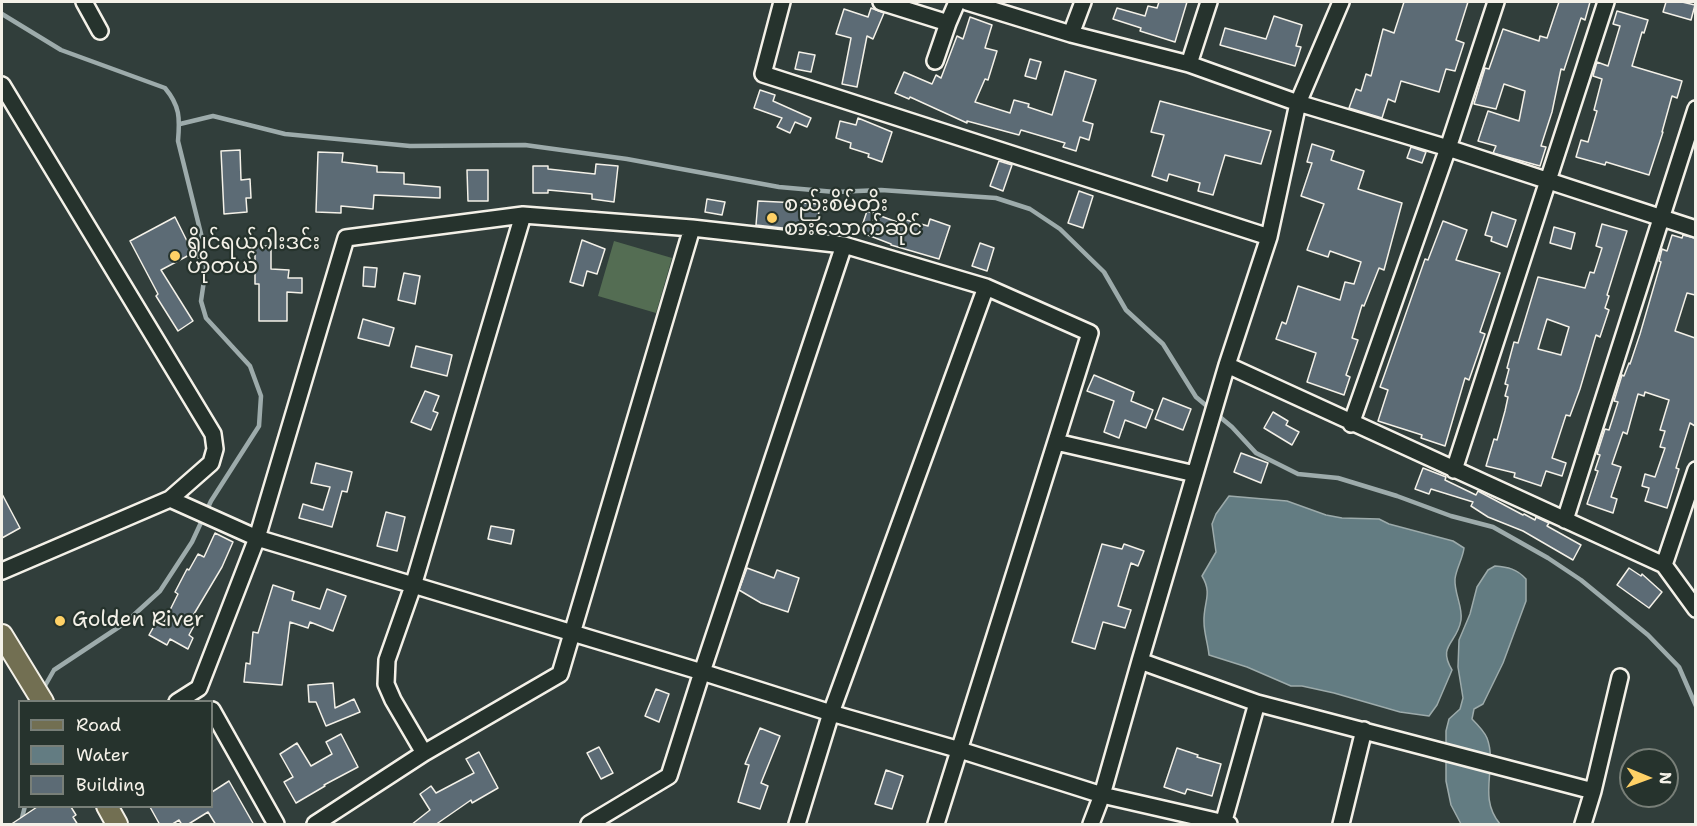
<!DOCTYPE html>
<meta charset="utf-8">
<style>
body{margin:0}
#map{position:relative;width:1697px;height:826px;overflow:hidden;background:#313e3b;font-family:"Shantell Sans",sans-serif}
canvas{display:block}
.frame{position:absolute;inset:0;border:3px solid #f4f1e8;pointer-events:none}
.legend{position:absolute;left:18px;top:700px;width:195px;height:108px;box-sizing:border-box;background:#26332d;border:2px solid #787f78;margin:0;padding:8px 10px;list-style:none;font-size:18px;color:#f4f1e8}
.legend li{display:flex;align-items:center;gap:12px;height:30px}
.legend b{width:30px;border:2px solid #787f78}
.north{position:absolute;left:1619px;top:748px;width:60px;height:60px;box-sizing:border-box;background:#26332d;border:2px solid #787f78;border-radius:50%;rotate:91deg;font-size:16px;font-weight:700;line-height:24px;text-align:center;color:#f4f1e8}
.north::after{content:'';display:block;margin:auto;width:21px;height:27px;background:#ffd166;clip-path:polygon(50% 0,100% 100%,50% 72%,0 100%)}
</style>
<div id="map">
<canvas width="1697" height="826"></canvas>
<div class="frame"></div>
<ul class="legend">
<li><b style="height:8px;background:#726f52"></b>Road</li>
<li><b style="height:16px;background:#637c82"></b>Water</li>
<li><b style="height:16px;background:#5c6b75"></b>Building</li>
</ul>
<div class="north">N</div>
</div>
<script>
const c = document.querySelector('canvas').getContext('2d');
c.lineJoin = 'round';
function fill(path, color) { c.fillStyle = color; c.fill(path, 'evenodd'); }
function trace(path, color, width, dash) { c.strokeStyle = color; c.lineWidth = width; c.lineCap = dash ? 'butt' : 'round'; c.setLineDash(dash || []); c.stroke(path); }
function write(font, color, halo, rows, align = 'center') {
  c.font = font + ' "Shantell Sans","Noto Sans Myanmar",sans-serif'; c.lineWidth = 4.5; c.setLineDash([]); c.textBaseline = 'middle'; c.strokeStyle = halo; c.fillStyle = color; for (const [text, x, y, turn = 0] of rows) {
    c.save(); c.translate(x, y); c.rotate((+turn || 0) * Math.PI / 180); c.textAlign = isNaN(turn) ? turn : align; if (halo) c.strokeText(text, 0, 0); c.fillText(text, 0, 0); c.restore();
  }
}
fill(new Path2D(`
 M614,241L672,258L656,313L598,296Z`), '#546d53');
const water = new Path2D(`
 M1229,496L1287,501L1326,515L1342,518L1379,519L1389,524L1453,541L1464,548C1463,558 1456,569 1455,579C1454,593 1463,607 1461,620C1457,644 1437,645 1452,670L1437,705L1429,716L1400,712L1334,693L1302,686H1291L1247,667L1209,655C1208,644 1204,633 1204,622C1203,603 1213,594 1202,576L1216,552L1212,524L1216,514Z
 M1495,566C1508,567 1517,569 1526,579V601L1503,663L1483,704L1474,709L1472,719C1477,724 1484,731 1487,738C1498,767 1477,797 1500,824H1461L1451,805L1446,781V731L1449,719L1460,709L1463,698L1458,667L1459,640L1470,614L1477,587L1488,570Z`);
fill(water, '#637c82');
trace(water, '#9dabab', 1.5);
trace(new Path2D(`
 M2,14L61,50L165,88C180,106 180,118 178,141L204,246L206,267L201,301L206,318L250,366L261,396L259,426L211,501L192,542L160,591L125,623L54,670L42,691
 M180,124L213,116L285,134L410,146L525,145L627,159L779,187L835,192L881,190L996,198L1030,209L1060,229L1104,272L1126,310L1163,344L1196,397L1232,427L1256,453L1298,474L1338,478L1397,496L1451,516L1493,527L1548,558L1581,580L1648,635L1679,667L1696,706
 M21,822L25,806`), '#9dabab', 4.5);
const building = new Path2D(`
 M1159,2H1187L1175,42L1140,31L1141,28L1113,19L1117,8L1145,16L1148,6L1157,8Z
 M1404,2H1468L1456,40L1464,43L1455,71L1446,69L1439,92L1401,81L1395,102L1388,99L1382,118L1349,108L1356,89L1361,91L1366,74L1371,76L1383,29L1394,33Z
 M1559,2H1590L1585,20L1581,18L1564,70L1561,69L1552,112L1541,146L1546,147L1540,166L1493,153L1496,146L1478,141L1488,111L1519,121L1525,91L1504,84L1496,109L1474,104L1485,68L1489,69L1503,29L1539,41L1540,36L1547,38Z
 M1666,2H1682L1695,5L1691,20L1663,12Z
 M871,8L884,13L873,39L867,36L857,87L842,84L851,38L836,34L844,9L868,17Z
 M1617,11L1648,20L1644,33L1642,32L1632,66L1682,81L1677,98L1672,96L1662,132H1663L1649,175L1606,162L1605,165L1576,157L1581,140L1588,142L1597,111L1594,110L1602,79L1593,76L1597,62L1608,66L1620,26L1613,24Z
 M1274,16L1302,25L1296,46L1301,47L1295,66L1220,45L1225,28L1266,39Z
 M970,17L992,25L985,48L997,51L988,80L985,79L975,102L1010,113L1014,100L1029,104L1028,107L1052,115L1065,71L1096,80L1083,121L1093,124L1089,140L1080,137L1076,151L1063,147L1065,143L1021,130L1019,135L967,121V123L910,97L909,99L895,93L904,72L932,84L936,75L941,78L957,36L963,39Z
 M799,52L815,55L811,72L795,69Z
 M1030,59L1041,62L1036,79L1025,76Z
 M760,90L775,95L773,101L811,118L807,127L795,122L790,133L777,127L782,118L754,108Z
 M1160,101L1271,131L1261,164L1225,155L1213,195L1198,191L1200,183L1169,174L1167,181L1152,176L1164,135L1151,132Z
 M858,118L892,132L882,162L868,157L869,154L850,148L851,143L836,138L840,121L856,125Z
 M1312,144L1334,151L1331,160L1364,171L1358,189L1402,203L1384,270L1379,268L1364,306L1362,305L1352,338L1358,340L1346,375L1350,377L1344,395L1307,382L1316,353L1276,339L1282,322L1286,324L1298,286L1340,300L1345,282L1354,284L1361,262L1330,251L1328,257L1307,250L1324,204L1301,196L1312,163L1307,162Z
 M1411,147L1426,152L1422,163L1407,158Z
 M240,150L241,180L250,179L251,198H246L247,212L224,214L221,151Z
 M318,152L343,153L342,162L377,166V172L404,173V184L440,187V198L374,195L373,209L341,206V213L316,212Z
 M999,161L1012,165L1003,191L990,186Z
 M596,164L618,166L614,202L592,199V194L548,190V193H533V166H548V169L595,174Z
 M467,170H488V201H468Z
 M1079,191L1093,196L1083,228L1068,223Z
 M707,199L725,202L722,215L705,212Z
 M758,201L819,204L818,232L756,225Z
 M867,211L897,222L899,218L928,226L930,219L950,226L939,259L891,245V244L860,232Z
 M1492,212L1516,220L1507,247L1491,241L1492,237L1485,235Z
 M175,217L193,253L161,270L193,321L178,331L156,296L158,294L130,241Z
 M1443,221L1467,230L1456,260L1500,273L1480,332L1485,334L1469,380L1465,378L1445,446L1421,438L1422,435L1378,421L1388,390L1380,387L1384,376L1425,259L1428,260Z
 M1602,224L1627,231L1607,295L1609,296L1605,308L1609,310L1600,337L1596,335L1580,389L1570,416L1566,415L1552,458L1566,463L1562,476L1546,471L1541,486L1514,477L1515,473L1486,466L1494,439L1497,440L1505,411L1508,397L1505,396L1508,385L1505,384L1509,369L1507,368L1514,342L1518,343L1538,277L1585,288L1590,272L1594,273L1602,248L1596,246ZM1547,319L1569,327L1561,355L1538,349Z
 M1554,227L1575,233L1571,249L1550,243Z
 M1672,235L1682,238L1683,235L1695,238V295L1687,293L1675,331L1695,338V426L1690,423L1676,468L1679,469L1667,508L1645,501L1649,488L1642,486L1645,474L1655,477L1665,448L1660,447L1665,431L1660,430L1669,400L1645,392L1644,396L1638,394L1627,434L1623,432L1612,464L1621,467L1611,497L1617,499L1613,513L1587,504L1598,471L1595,470L1600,455L1597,454L1605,429L1609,430L1618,402L1614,401L1622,375L1624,376L1629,363L1630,364L1640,334L1661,262L1659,261L1662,249L1667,251Z
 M582,240L605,249L597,274L587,271L583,286L570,282Z
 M980,243L994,248L987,271L972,266Z
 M255,246H271V269L289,270L288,278H302V293L287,292V321H259V284H255Z
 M364,267L377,268L375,287L363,286Z
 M404,273L420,276L415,304L398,300Z
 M363,319L394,328L389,346L358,338Z
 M416,346L452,355L447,376L411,367Z
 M1094,375L1134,392L1131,401L1153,410L1146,428L1125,420L1119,438L1104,432L1114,401L1087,391Z
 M425,391L439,396L433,411L438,413L431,430L411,422Z
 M1163,398L1191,409L1183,430L1155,419Z
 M1273,412L1288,421L1286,425L1299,432L1292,445L1264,428Z
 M1241,453L1268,463L1261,483L1234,472Z
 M316,463L352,472L347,492L342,491L332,527L299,518L303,504L323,510L330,487L311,483Z
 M1423,468L1446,477L1445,480L1476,495L1478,491L1523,515L1524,514L1535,520L1536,517L1549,523L1547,526L1581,545L1573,560L1523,531L1488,517L1471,506L1473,502L1431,489L1429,494L1415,489Z
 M2,494L20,528L2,538Z
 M386,512L405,517L397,551L377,546Z
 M491,526L514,530L511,544L488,539Z
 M215,533L233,542L222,567L191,619L196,622L189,635L193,638L188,649L170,639L167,645L149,635L158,619L164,622L178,594L175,592L187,569L189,570L198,554L204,557Z
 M1102,544L1122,549L1124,544L1144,551L1138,566L1131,563L1118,606L1131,610L1125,628L1103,622L1095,649L1072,642Z
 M747,568L774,578L777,570L799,578L788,612L761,603L739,590Z
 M1629,568L1641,576L1642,574L1662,592L1649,608L1617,585Z
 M273,585L294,592L292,600L320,609L327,589L346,596L333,631L310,622L308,628L290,622L282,685L244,682L246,663L250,664L253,632L258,633Z
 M333,683L335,708L354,699L360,712L326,726L316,702H309L308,685Z
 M656,689L669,694L659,722L645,716Z
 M760,728L780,736L761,783L768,786L760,809L738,802L749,765L745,764Z
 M341,734L358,767L324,785L325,786L296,803L284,782L293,777L280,754L297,743L311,766L332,754L326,742Z
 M599,747L613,773L601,779L587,753Z
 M1177,748L1198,755L1197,757L1221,764L1212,796L1187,789L1185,794L1164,787Z
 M479,752L498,788L472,803L471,800L435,825H411L430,810L420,794L431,786L436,793L474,773L466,759Z
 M886,770L903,776L892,809L875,804Z
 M229,781L254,825H216L208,812L187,825H182L179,820L171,825H160L150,807H212V792Z
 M37,807H71L76,815L73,817L78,825H10Z`);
fill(building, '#5c6b75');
trace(building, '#f4f1e8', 1.5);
const minor = new Path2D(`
 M84,2L100,31
 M782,2L763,74L1269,237
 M881,2L948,23L957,2
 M967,2L1071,34L1189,64L1298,103L1448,148L1696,229
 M1071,34L1083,2
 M935,61L948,23
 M1189,64L1209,2
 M2,85L213,434L215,449L211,463L170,499
 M1227,365L1664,565L1696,609
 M1351,424L1448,148L1496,2
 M1056,442L1195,474
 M1454,470L1606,2
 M1565,520L1696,109
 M1664,565L1696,470
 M2,571L170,499L257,538L702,672L831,713L960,750L1102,795L1229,824
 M1140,661L1257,703L1593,791
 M177,702L199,688L257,538L346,238L523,215L692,228L844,245L986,287L1090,333L936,824
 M212,710L276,824
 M424,753L393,700L386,684L387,660L413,586L523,215
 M315,824L424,753L560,674L692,228
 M589,824L669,776L702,672L844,245
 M797,824L831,713L986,287
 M1091,824L1102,795L1140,661L1227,365L1269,237L1298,103L1341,2
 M1223,824L1257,703
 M1341,824L1364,730
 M1583,824L1593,791L1620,677`);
const major = new Path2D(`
 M2,635L43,702
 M107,806L117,824`);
trace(minor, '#f4f1e8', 20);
trace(major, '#f4f1e8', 24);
trace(minor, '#26332d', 15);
trace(major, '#726f52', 20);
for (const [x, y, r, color] of [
 [772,218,6,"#ffd166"],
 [175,256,6,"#ffd166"],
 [60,621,6,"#ffd166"]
]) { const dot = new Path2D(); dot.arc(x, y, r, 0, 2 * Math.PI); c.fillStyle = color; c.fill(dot); trace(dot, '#26332d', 2); }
write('21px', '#f4f1e8', '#26332d', [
 ["စည်းစိမ်တိုး",784,206],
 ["စားသောက်ဆိုင်",784,230],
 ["ရွိုင်ရယ်ဂါးဒင်း",187,244],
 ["ဟိုတယ်",187,268],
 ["Golden River",72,621]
], 'left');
</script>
